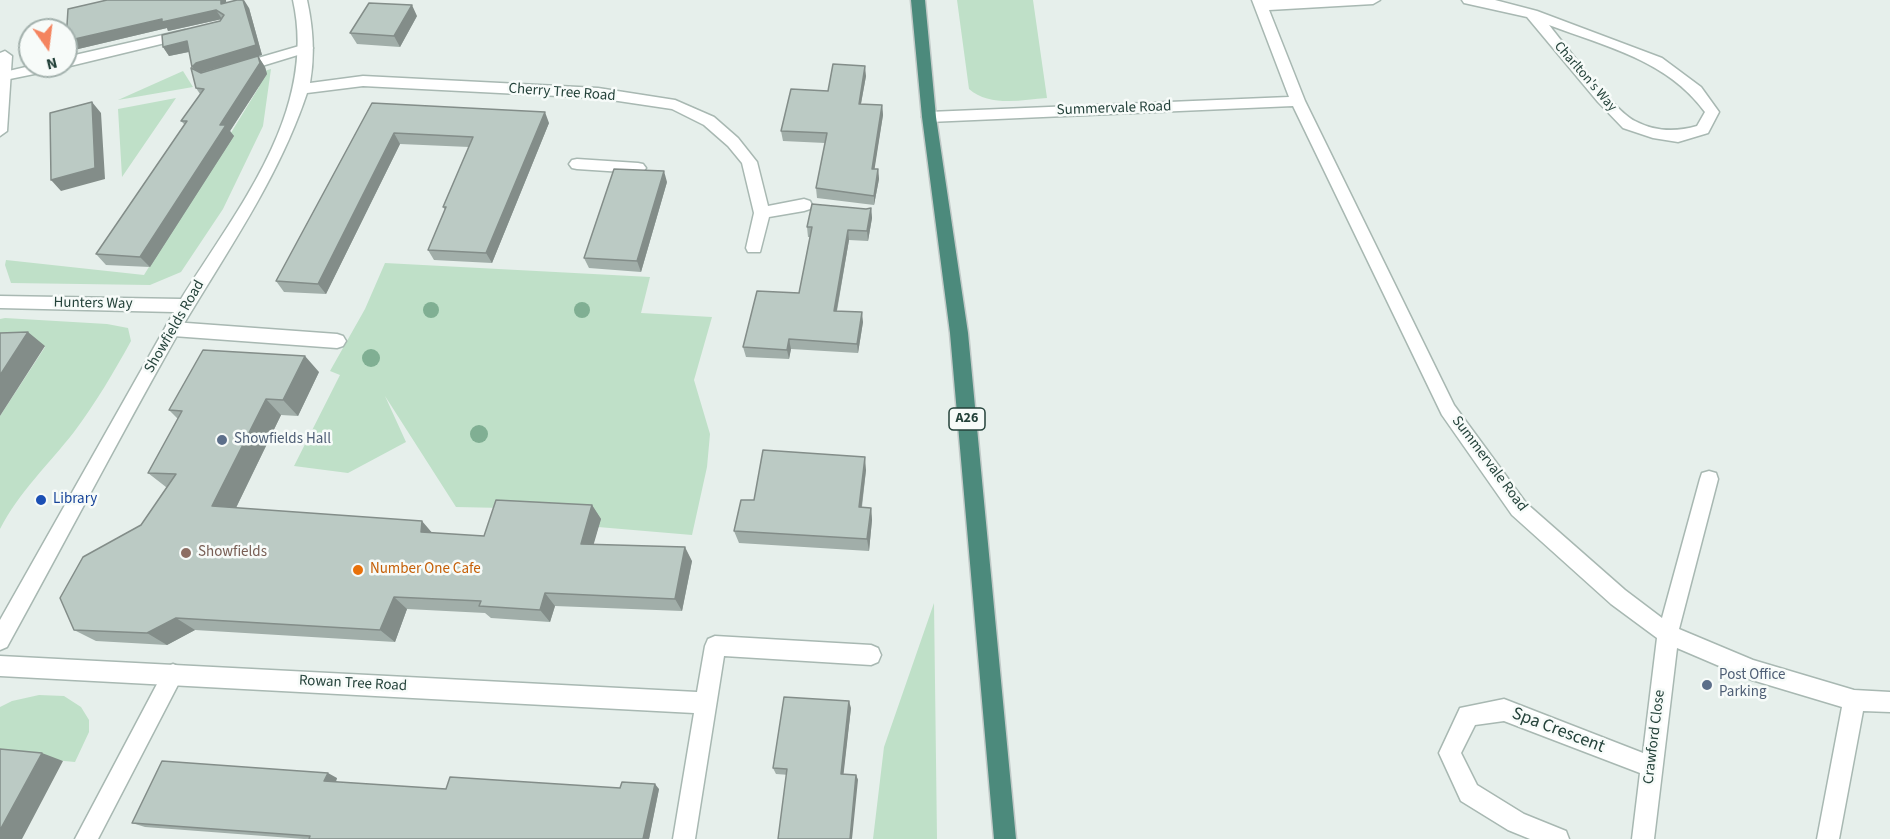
<!DOCTYPE html>
<style>
body{margin:0}
#map{position:relative;width:1890px;height:839px;overflow:hidden;background:#e6efeb;font-family:"Source Sans 3",sans-serif}
canvas{display:block}
.north{position:absolute;left:18px;top:18px;width:60px;height:60px;box-sizing:border-box;background:#f7fbf9;border:2px solid #a3b1ad;border-radius:50%;rotate:166deg;font-size:16px;font-weight:700;line-height:24px;text-align:center;color:#24423a}
.north::after{content:'';display:block;margin:auto;width:21px;height:27px;background:#f4845f;clip-path:polygon(50% 0,100% 100%,50% 72%,0 100%)}
</style>
<div id="map">
<canvas width="1890" height="839"></canvas>
<div class="north">N</div>
</div>
<script>
const c = document.querySelector('canvas').getContext('2d');
c.lineJoin = 'round';
function fill(path, color) { c.fillStyle = color; c.fill(path, 'evenodd'); }
function trace(path, color, width, dash) { c.strokeStyle = color; c.lineWidth = width; c.lineCap = dash ? 'butt' : 'round'; c.setLineDash(dash || []); c.stroke(path); }
function write(font, color, halo, rows, align = 'center') {
  c.font = font + ' "Source Sans 3",sans-serif'; c.lineWidth = 5; c.setLineDash([]); c.textBaseline = 'middle'; c.strokeStyle = halo; c.fillStyle = color; for (const [text, x, y, turn = 0] of rows) {
    c.save(); c.translate(x, y); c.rotate((+turn || 0) * Math.PI / 180); c.textAlign = isNaN(turn) ? turn : align; if (halo) c.strokeText(text, 0, 0); c.fillText(text, 0, 0); c.restore();
  }
}
fill(new Path2D(`
 M957,0H1033L1047,98C1022,100 989,107 969,89Z
 M271,69L263,126L223,209L181,272L150,285L11,283L5,265L6,260L144,275L259,87L246,76Z
 M183,71L193,87L118,100Z
 M176,98L122,177L118,109Z
 M385,263L650,277L641,313L712,317L694,380L710,434L707,467L692,535L598,527L504,508L456,507L385,396L406,442L348,473L294,466L340,375L330,371L365,309Z
 M5,318L107,324L128,328L131,341C114,372 95,404 74,432C49,464 19,492 0,529V416L45,347L0,348V319Z
 M934,603L937,839H873L884,747Z
 M39,695L64,696L81,707L89,720V732L75,762L0,755V707L12,701Z`), '#bfe0c8');
const service = new Path2D(`
 M185,30L190,31L192,34L190,37L66,67L64,66H66V57Z
 M306,44L311,45L313,48L311,51L239,73L232,68L234,65Z
 M30,66H56L49,71L0,81V73Z
 M577,159L638,163L643,164L646,168L643,172L638,173L577,169L572,168L569,164L572,160Z
 M173,322L337,334L343,336L346,341L343,346L337,348L173,336L167,334L165,329L167,324Z
 M173,664L180,667L183,674L180,681L98,839H75L166,667Z`);
const minor = new Path2D(`
 M293,0H307C313,27 315,55 310,83L363,76L598,88L675,100L714,117L738,138L757,162L768,206L804,199L810,201L812,205L810,209L804,211L769,217L760,252H748L746,248L754,213L742,163L728,146L704,125L672,109L598,98L363,86L307,93C278,180 225,254 179,332C120,436 65,542 7,647L0,650V620L174,312L0,308V296L181,299C237,209 318,112 293,0Z
 M1252,0H1380L1373,4L1269,10L1305,101L1454,405L1526,503L1625,590L1662,618L1700,479L1702,473L1709,471L1716,473L1718,479L1679,629L1753,660L1854,690L1890,692V712L1863,711L1839,839H1817L1842,707L1752,680L1677,648L1654,839H1632L1640,773L1504,721L1475,725L1461,753L1477,785L1524,814L1566,831L1569,839H1530L1508,830L1461,801L1439,753L1460,708L1504,699L1643,753L1657,638L1611,604L1512,515L1442,415L1293,106L929,122L922,117L929,112L1289,97Z
 M1462,0H1495L1537,11L1662,58L1701,87L1719,112L1708,133L1678,142L1653,138L1623,128L1598,102L1527,17L1464,3ZM1549,25C1607,47 1667,60 1705,112L1697,126C1676,132 1656,132 1635,121C1614,111 1566,46 1549,25Z
 M5,51L12,56L7,131L0,136V53Z
 M715,636L871,645L878,648L881,655L878,662L871,665L724,656L695,839H673L694,713L0,676V656L697,692L705,646L708,639Z`);
const trunk = new Path2D(`
 M911,0H925L936,117L968,333L1016,839H994L950,333L922,117Z`);
trace(service, '#a8b8b2', 3);
trace(minor, '#a8b8b2', 3);
trace(trunk, '#c2cac8', 3);
fill(service, '#fff');
fill(minor, '#fff');
fill(trunk, '#4c8a7c');
c.fillStyle = '#80af93';
for (const [x, y, r] of [
 [431,310,8],
 [582,310,8],
 [371,358,9],
 [479,434,9]
]) { c.beginPath(); c.arc(x, y, r, 0, 2 * Math.PI); c.fill(); }
fill(new Path2D(`
 M107,0H226V3L249,8L262,55L202,73L258,56L265,67L267,74L230,131L234,136L150,267L106,265L96,254L185,125L181,121L200,94L196,88L194,69L189,52L169,56L163,47L220,21L222,19L168,31L167,28L74,50L66,41Z
 M417,16L400,47L357,44L350,33Z
 M866,76L861,104L882,105L883,115L874,169H878L879,179L874,205L817,198L816,188L825,143L783,141L781,131L828,91Z
 M372,103L549,123L492,263L434,260L428,250L445,210L443,207L469,147L400,144L326,294L284,292L276,281Z
 M667,182L641,272L589,268L584,258Z
 M871,208L872,218L868,241L849,240L837,311L863,322L858,353L791,349L789,359L746,357L743,347L799,293L810,237H808L807,227Z
 M319,372L298,416L281,415L236,508L433,533L484,536L592,505L601,519L593,544L692,561L682,611L555,606L550,622L491,618L485,613L407,609L395,642L195,630L167,645L96,641L74,630L141,525L168,487H166L148,473L178,419L169,410Z
 M866,470L862,507L871,508L872,520L869,551L739,543L734,531L754,500Z
 M851,708L843,774L856,775L858,780L776,774L773,768Z
 M337,778L336,782L446,789L620,788L659,789L649,839H304L145,827L132,823Z`), '#a1aea9');
fill(new Path2D(`
 M221,0H226L227,13L221,4Z
 M244,0L249,8L262,55L202,72L199,76L192,67Z
 M412,5L417,16L400,47L394,36Z
 M216,10L222,19L168,31L167,28L74,50L66,41L162,19Z
 M187,41L193,51L169,56L163,47Z
 M258,56L265,67L267,74L230,131L234,136L150,267L140,257L220,125Z
 M865,66L866,76L859,114V104Z
 M92,102L101,113L105,179L61,191L51,180Z
 M882,105L883,115L873,179L872,169Z
 M545,112L549,123L492,263L486,253Z
 M394,133L400,144L326,294L318,284Z
 M878,169L879,179L874,205V196Z
 M664,171L667,182L641,272L637,261Z
 M871,208L872,218L868,241L867,231Z
 M848,230L849,240L835,320L834,311Z
 M862,312L863,322L858,353L857,344Z
 M28,332L45,346L0,416V375Z
 M789,339L791,349L789,359L787,350Z
 M305,356L319,372L298,416L283,400Z
 M266,399L281,415L230,520L212,506Z
 M865,457L866,470L860,519L859,507Z
 M592,505L601,519L590,557L581,544Z
 M871,508L872,520L869,551L867,539Z
 M422,521L434,535L421,532Z
 M685,547L692,561L682,611L675,599Z
 M545,593L555,606L550,622L540,610Z
 M394,597L407,609L395,642L380,630Z
 M176,618L195,630L167,645L147,633Z
 M849,701L851,708L843,779L841,774Z
 M42,753L63,761L22,839H0V830Z
 M328,773L337,778L334,786L324,781Z
 M856,775L858,780L852,839H850Z
 M655,784L659,789L649,839H643Z`), '#838d89');
const building = new Path2D(`
 M107,0H221V4L237,0H243L256,45L196,63L192,67L187,41L163,47L162,35L220,21L224,15L216,10L162,22V19L66,41L68,9Z
 M369,3L412,5L394,36L350,33Z
 M258,56L260,63L220,125H226L140,257L96,254L187,121H181L204,89L196,88L191,68L201,73Z
 M833,64L865,66L859,104L882,105L872,169H878L874,196L816,188L827,133L781,131L791,89L828,91Z
 M92,102L95,168L51,180L50,113Z
 M372,103L545,112L486,253L428,250L446,207H443L473,137L394,133L318,284L276,281Z
 M614,169L664,171L637,261L584,258Z
 M812,204L866,209L871,208L867,231L848,230L834,311L862,312L857,344L789,339L787,350L743,347L757,291L799,293L812,227H807Z
 M28,332L0,375V333Z
 M203,350L305,356L283,400L266,399L212,506L422,521L421,532L484,536L496,500L592,505L581,544L685,547L675,599L545,593L540,610L479,606L481,601L394,597L380,630L176,618L147,633L74,630L60,598L83,557L141,525L176,474L148,473L182,411L169,410Z
 M763,450L865,457L859,507L871,508L867,539L734,531L741,500H754Z
 M784,697L849,701L841,774L856,775L850,839H778L787,769L773,768Z
 M0,749L42,753L0,830Z
 M162,761L328,773L324,781L446,789L450,777L620,788L622,782L655,784L643,839H309L310,836L132,823Z`);
fill(building, '#bbcac4');
trace(building, '#838d89', 1.5);
for (const [x, y, r, color] of [
 [222,440,6,"#5c6f8a"],
 [41,500,6,"#1a4fb4"],
 [186,553,6,"#8d6e63"],
 [358,570,6,"#e8710a"],
 [1707,685,6,"#5c6f8a"]
]) { const dot = new Path2D(); dot.arc(x, y, r, 0, 2 * Math.PI); c.fillStyle = color; c.fill(dot); trace(dot, '#f7fbf9', 2); }
write('14px', '#24423a', '#f7fbf9', [
 ["Charlton's Way",1585,77,49]
]);
for (const [x, y, w] of [
 [967,419,36]
]) { const box = new Path2D(); box.roundRect(x - w / 2, y - 11, w, 22, 4.5); c.fillStyle = '#f7fbf9'; c.fill(box); trace(box, '#24423a', 1.5); }
write('bold 14px', '#24423a', null, [
 ["A26",967,419]
]);
write('15px', '#24423a', '#f7fbf9', [
 ["Cherry Tree Road",562,93,4],
 ["Summervale Road",1114,109,-2],
 ["Hunters Way",93,304,1],
 ["Showfields Road",175,327,-60],
 ["Summervale Road",1489,464,53],
 ["Rowan Tree Road",353,684,3],
 ["Crawford Close",1655,737,-83]
]);
write('15px', '#4e5e75', '#f7fbf9', [
 ["Showfields Hall",234,440],
 ["Post Office",1719,676],
 ["Parking",1719,693]
], 'left');
write('15px', '#164399', '#f7fbf9', [
 ["Library",53,500]
], 'left');
write('15px', '#785e54', '#f7fbf9', [
 ["Showfields",198,553]
], 'left');
write('15px', '#c56008', '#f7fbf9', [
 ["Number One Cafe",370,570]
], 'left');
write('18px', '#24423a', '#f7fbf9', [
 ["Spa Crescent",1558,731,21]
]);
</script>
